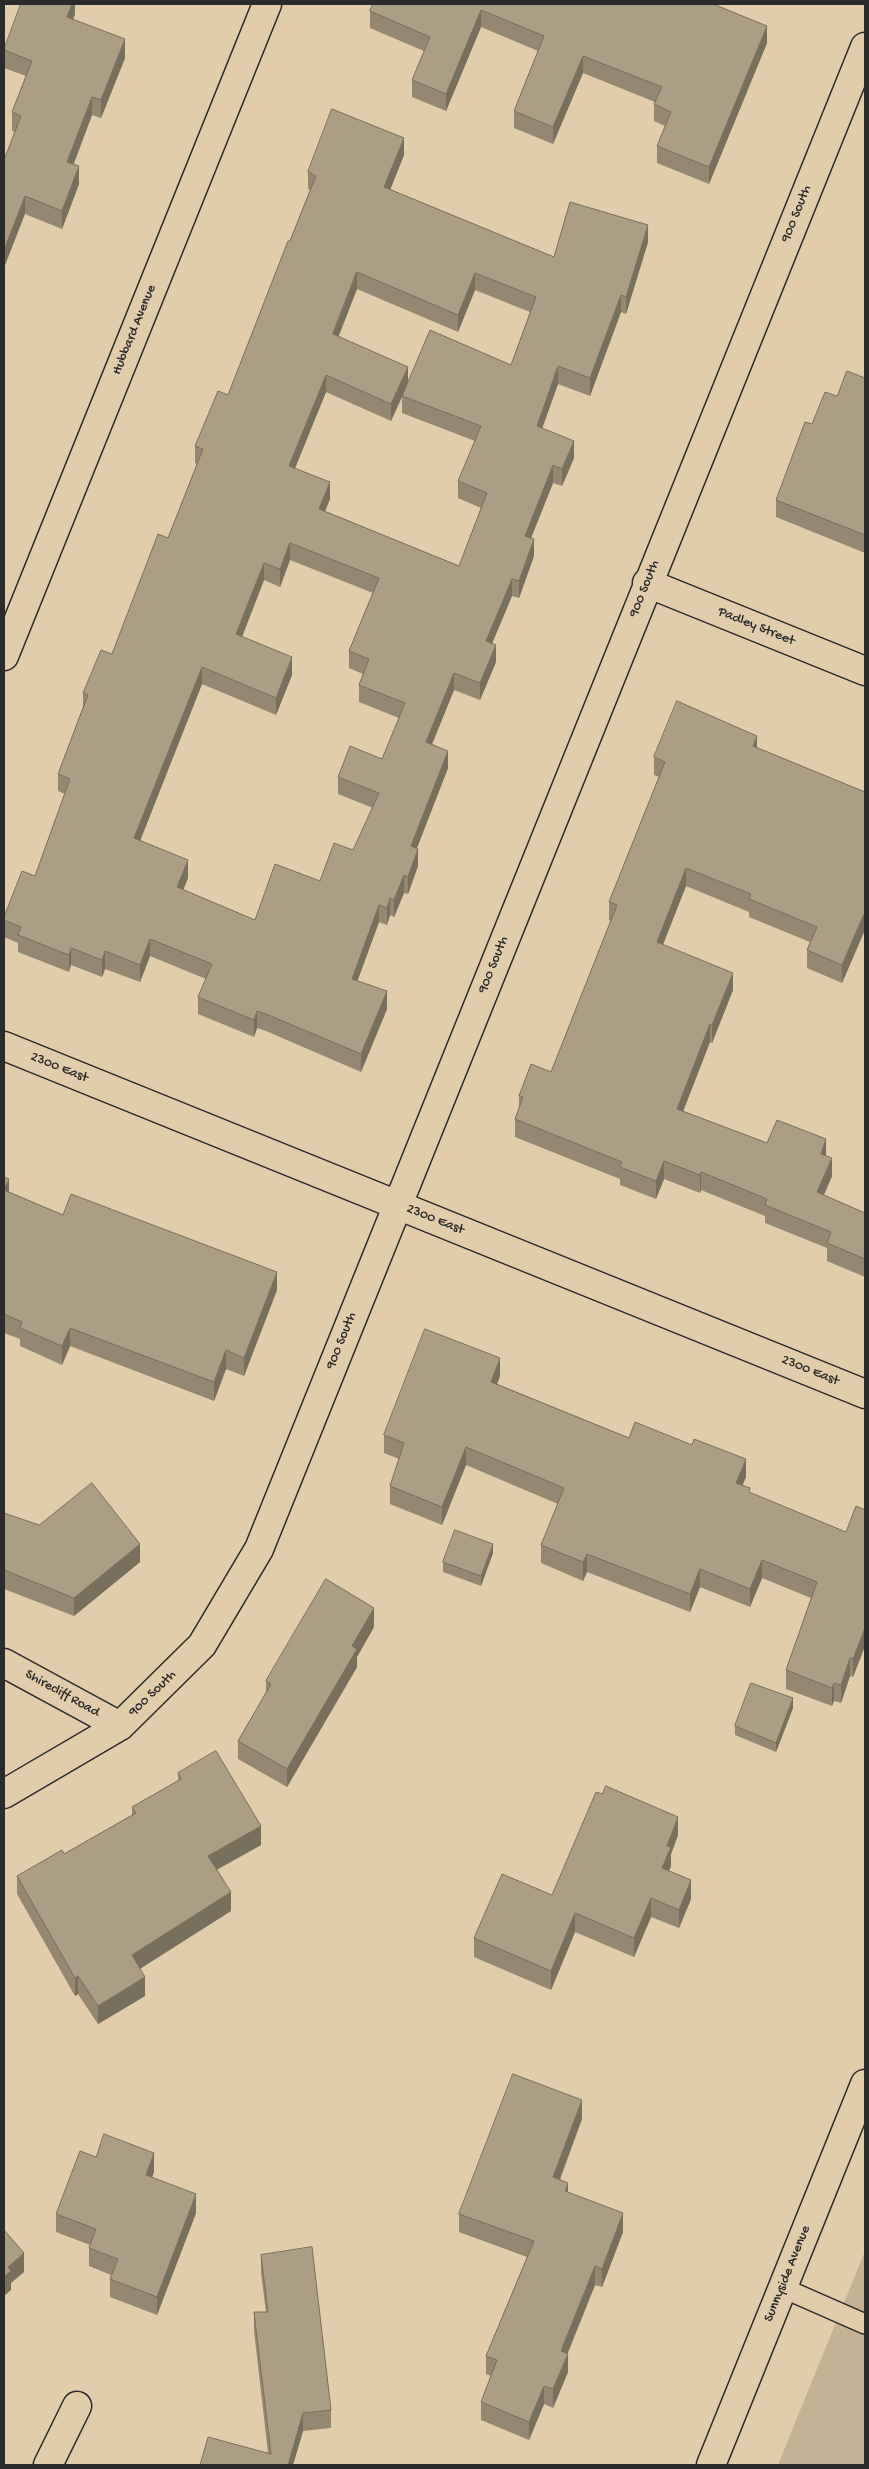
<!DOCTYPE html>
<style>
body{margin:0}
#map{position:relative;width:869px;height:2469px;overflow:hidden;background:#e1cdab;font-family:"Gochi Hand",sans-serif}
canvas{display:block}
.frame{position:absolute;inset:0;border:5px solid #2b2b2b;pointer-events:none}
</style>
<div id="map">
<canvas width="869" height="2469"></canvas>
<div class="frame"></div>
</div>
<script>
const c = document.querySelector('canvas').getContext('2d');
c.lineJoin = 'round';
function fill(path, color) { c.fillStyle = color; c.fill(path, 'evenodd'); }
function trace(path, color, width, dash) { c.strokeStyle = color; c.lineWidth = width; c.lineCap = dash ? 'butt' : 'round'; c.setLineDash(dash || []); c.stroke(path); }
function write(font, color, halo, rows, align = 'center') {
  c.font = font + ' "Gochi Hand",sans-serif'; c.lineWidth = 4; c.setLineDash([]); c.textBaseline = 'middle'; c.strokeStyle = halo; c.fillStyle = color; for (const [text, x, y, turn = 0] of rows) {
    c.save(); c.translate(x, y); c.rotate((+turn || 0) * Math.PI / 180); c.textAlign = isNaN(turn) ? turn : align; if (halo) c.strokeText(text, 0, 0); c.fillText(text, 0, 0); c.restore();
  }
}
fill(new Path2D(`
 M865,2251V2465H778L784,2450Z`), '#c3b296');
const lane = new Path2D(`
 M783,2288L865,2324`);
const street = new Path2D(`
 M647,583L865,671
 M4,656L267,4
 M4,1046L865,1394
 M4,1663L120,1726
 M4,1794L120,1726L202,1645L259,1549L865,47
 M48,2465L77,2406`);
const secondary = new Path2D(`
 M711,2465L865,2084`);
trace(lane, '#2b2b2b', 22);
trace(street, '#2b2b2b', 31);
trace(secondary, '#2b2b2b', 31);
trace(lane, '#e1cdab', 19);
trace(street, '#e1cdab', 28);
trace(secondary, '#e1cdab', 28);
fill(new Path2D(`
 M75,4V14L73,19L125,58L101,118L92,115L74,164L79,184L62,229L25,214L15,132L12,131V112L26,76L4,68V48Z
 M713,4L767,43L709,184L657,163V146L665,126L654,121V104L655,102L583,73L553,144L514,128V111L538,51L481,27L446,111L412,97V80L424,51L370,28V11Z
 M404,155L390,190L554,257L648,242L626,314L621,312L590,396L558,384L542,428L574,458L562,486L553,483L531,538L534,556L519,598L512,596L492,643L496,662L480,700L454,690L432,744L448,768L417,848L418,866L408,894L404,893L394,917L390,915L387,925L379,922L357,981L387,1009L361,1072L266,1031L257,1028L254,1037L198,1014V997L206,979L150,956L140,982L105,969L102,977L71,965L69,972L18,952V943L4,937V917L35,876L65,794L58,791V774L83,707V693L112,654L168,538L197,464L195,463V446L228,395L310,190L308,189V172ZM357,289L458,332L475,290L530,312L511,365L408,383L338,336ZM326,392L391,421L402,396V413L475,441L458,481V498L481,508L459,566L325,511L330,499L295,468ZM290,560L373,593L349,651V668L363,674L359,685V702L399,718L382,759L338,777V794L373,808L353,850L320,881L255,920L183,890L188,878L140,841L202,684L276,715L292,675L242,637L264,580L280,587Z
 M865,378V553L776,517V500L812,424L837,396Z
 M757,748L865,792V932H864L842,983L807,968V950L810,942L749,917V912L686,886L663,944L733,990L712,1043L710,1042L683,1111L767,1143L826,1156L832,1176L824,1195L865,1213V1277L827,1261V1248L765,1223V1216L701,1190L700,1193L664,1179L656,1199L620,1185V1179L515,1137V1119L519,1108V1096L551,1072L611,921L609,920V902L659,777L654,775V757Z
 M4,1177L9,1192L63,1215L277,1290L244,1376L226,1369L214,1401L70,1346L62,1365L20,1346V1339L4,1333Z
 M500,1376L497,1384L629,1438L746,1477L742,1485L750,1493L846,1532L865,1510V1646L853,1677L850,1676L841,1703L834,1701L832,1706L786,1689V1670L811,1598L762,1578L750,1607L700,1587L690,1612L587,1572L583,1581L541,1563V1545L558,1504L466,1465L442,1525L390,1504V1486L399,1459L384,1453V1435Z
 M4,1513L140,1562L74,1616L4,1589Z
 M493,1553L481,1586L443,1572V1562Z
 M374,1627L357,1657V1667L287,1787L238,1759V1741L266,1693V1681Z
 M793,1708L776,1752L735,1735V1726Z
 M178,1773L261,1845L217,1870L231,1911L140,1968L145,1996L98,2024L78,1994L75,1996L17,1894V1876L64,1854L132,1815V1807L178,1781Z
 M678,1835L671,1854V1866L669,1871L691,1899L679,1928L651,1917L634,1957L575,1932L551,1990L474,1957V1938L552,1895Z
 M582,2119L560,2180L568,2193L623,2232L602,2287L595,2285L568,2353V2372L553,2408L544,2404L529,2440L481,2420V2402L491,2376L486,2374V2356L527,2257L459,2232V2214Z
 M96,2157L154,2172L152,2177L196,2213L157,2315L110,2297V2279L111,2275L89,2266V2248L90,2245L56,2232V2214Z
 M261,2255L331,2410V2428L303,2431L293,2465L268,2453L254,2331V2312H266L261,2273Z`), '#948872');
fill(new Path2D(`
 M72,4H75V14L67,35V17Z
 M481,10V27L446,111V94Z
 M767,26V43L709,184V167Z
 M125,39V58L101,118V100Z
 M583,56V73L553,144V127Z
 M92,97V115L67,180V162Z
 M404,138V155L384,205V187Z
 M79,166V184L62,229V211Z
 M25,196V214L4,268V250Z
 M648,225V242L626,314V297Z
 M357,272V289L333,351V334Z
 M475,273V290L458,332V315Z
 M621,295V312L590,396V378Z
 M558,366V384L537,443V426Z
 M408,367V384L391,421V404Z
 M326,375V392L289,483V466Z
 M574,441V458L562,486V469Z
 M553,465V483L525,553V536Z
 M330,482V499L319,526V509Z
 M534,539V556L519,598V581Z
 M290,543V560L280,587V569Z
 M264,563V580L236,652V634Z
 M512,579V596L486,658V641Z
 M496,645V662L480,700V683Z
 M292,657V675L276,715V698Z
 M202,667V684L134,856V838Z
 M454,673V690L426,759V742Z
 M757,736V754L753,746Z
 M448,751V768L411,863V846Z
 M418,849V866L408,894V877Z
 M188,860V878L177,905V887Z
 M686,868V886L657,960V942Z
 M404,875V893L394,917V900Z
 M390,898V915L387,925V908Z
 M379,905V922L352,996V979Z
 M864,914V932L842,983V965Z
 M150,939V956L140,982V965Z
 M71,948V965L69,972V955Z
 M105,951V969L102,977V960Z
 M733,973V990L712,1043V1025Z
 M387,991V1009L361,1072V1054Z
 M257,1011V1028L254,1037V1020Z
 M710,1024V1042L677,1127V1109Z
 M826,1139V1157L821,1154Z
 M832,1158V1176L817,1210V1192Z
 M664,1161V1179L656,1199V1181Z
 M701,1172V1190L700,1193V1175Z
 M9,1179V1197L4,1190Z
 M277,1272V1290L244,1376V1358Z
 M70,1328V1346L62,1365V1346Z
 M226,1350V1369L214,1401V1382Z
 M500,1358V1376L491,1400V1382Z
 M466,1447V1465L442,1525V1507Z
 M746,1459V1477L736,1501V1483Z
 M140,1544V1562L74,1616V1598Z
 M493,1544V1553L481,1586V1576Z
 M587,1554V1572L583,1581V1562Z
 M762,1560V1578L750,1607V1589Z
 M700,1569V1587L690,1612V1594Z
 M374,1608V1627L357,1657V1667L287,1787V1769L352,1646Z
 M865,1628V1646L853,1677V1659Z
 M850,1658V1676L841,1703V1685Z
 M834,1683V1701L832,1706V1688Z
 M793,1698V1708L776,1752V1743Z
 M678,1817V1835L671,1854V1866L662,1887V1868L667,1846Z
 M261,1826V1845L208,1874V1856Z
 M691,1880V1899L679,1928V1910Z
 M231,1892V1911L132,1974V1955Z
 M651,1898V1917L634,1957V1938Z
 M575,1913V1932L551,1990V1971Z
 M78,1976V1994L75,1996V1978Z
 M145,1977V1996L98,2024V2006Z
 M582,2100V2119L553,2196V2177Z
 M154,2153V2172L146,2193V2175Z
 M568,2183V2201L565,2191Z
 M196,2194V2213L157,2315V2297Z
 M623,2213V2232L602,2287V2269Z
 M24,2253V2272L11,2283V2290L4,2296V2277L8,2267Z
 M595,2266V2285L561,2369V2351Z
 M568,2354V2372L553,2408V2389Z
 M544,2386V2404L529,2440V2422Z
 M303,2413V2431L293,2465H288Z`), '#786f5d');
const building = new Path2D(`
 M21,4H72L67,17L125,39L101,100L92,97L67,162L79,166L62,211L25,196L4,250V160L21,116L12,112L32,61L4,50Z
 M373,4H713L767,26L709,167L657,146L671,112L654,104L662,87L583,56L553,127L514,111L544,36L481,10L446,94L412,80L430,37L370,11Z
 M332,109L404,138L384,187L554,257L570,202L648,225L626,297L621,295L590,378L558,366L537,426L574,441L562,469L553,465L525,536L534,539L519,581L512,579L486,641L496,645L480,683L454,673L426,742L448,751L411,846L418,849L408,877L404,875L394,900L390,898L387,908L379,905L352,979L387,991L361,1054L266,1014L257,1011L254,1020L198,997L212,964L150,939L140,965L105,951L102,960L71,948L69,955L18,935L21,927L4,920V917L22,871L35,876L70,779L58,774L88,695L83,693L101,650L112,654L158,534L168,538L203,449L195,446L218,391L228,395L288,241H290L316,176L308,172ZM357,272L458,315L475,273L536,297L511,365L430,330L402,396L481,426L458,481L487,493L459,566L319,509L330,482L289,466L326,375L391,404L408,367L333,334ZM290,543L379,578L349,651L369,659L359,685L405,703L382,759L350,746L338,777L379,793L353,850L334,843L320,881L275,864L255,920L177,887L188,860L134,838L202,667L276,698L292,657L236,634L264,563L280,569Z
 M847,371L865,378V535L776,500L805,422L812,424L825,392L837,396Z
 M677,701L757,736L753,746L865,792V914H864L842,965L807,950L817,927L749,899L751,894L686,868L657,942L733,973L712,1025L710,1024L677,1109L767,1143L777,1120L826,1139L821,1154L832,1158L817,1192L865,1213V1259L827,1243L831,1232L765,1205L767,1199L701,1172L700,1175L664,1161L656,1181L620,1167L622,1162L515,1119L523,1097L519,1096L531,1064L551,1072L617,905L609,902L665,762L654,757Z
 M4,1177L9,1179L4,1190L63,1215L71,1194L277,1272L244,1358L226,1350L214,1382L70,1328L62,1346L20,1328L22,1322L4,1314Z
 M425,1329L500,1358L491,1382L629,1438L635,1422L692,1445L694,1439L746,1459L736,1483L750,1488L749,1492L846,1532L856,1506L865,1510V1628L853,1659L850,1658L841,1685L834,1683L832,1688L786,1670L817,1582L762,1560L750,1589L700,1569L690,1594L587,1554L583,1562L541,1545L564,1488L466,1447L442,1507L390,1486L404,1443L384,1435Z
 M92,1483L140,1544L74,1598L4,1570V1513L39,1525Z
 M455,1530L493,1544L481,1576L443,1562Z
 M326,1579L374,1608L352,1646L357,1649L287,1769L238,1741L271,1684L266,1681Z
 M751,1683L793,1698L776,1743L735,1726Z
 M216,1751L261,1826L208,1856L231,1892L132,1955L145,1977L98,2006L78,1976L75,1978L17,1876L62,1850L64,1854L136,1813L132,1807L181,1779L178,1773Z
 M606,1786L678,1817L667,1846L671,1847L662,1868L691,1880L679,1910L651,1898L634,1938L575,1913L551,1971L474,1938L502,1874L552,1895L596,1792L602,1794Z
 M513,2074L582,2100L553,2177L568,2183L565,2191L623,2213L602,2269L595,2266L561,2351L568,2354L553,2389L544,2386L529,2422L481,2402L497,2360L486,2356L534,2241L459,2214Z
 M104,2134L154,2153L146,2175L196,2194L157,2297L110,2279L118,2259L89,2248L96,2229L56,2214L80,2151L96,2157Z
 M4,2230L24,2253L8,2267L11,2271L4,2277Z
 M312,2247L331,2410L303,2413L288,2465H200L208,2437L271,2454L254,2312H268L261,2255Z`);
fill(building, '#ac9e85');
trace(building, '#786f5d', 1);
write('14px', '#2b2b2b', '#e1cdab', [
 ["900 South",797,214,-68],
 ["Hubbard Avenue",135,330,-68],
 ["900 South",645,589,-68],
 ["Padley Street",756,627,22],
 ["900 South",494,965,-68],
 ["2300 East",59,1068,22],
 ["2300 East",435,1220,22],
 ["900 South",342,1341,-68],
 ["2300 East",810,1371,22],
 ["Shirecliff Road",62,1694,29],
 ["900 South",153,1694,-44],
 ["Sunnyside Avenue",788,2274,-68]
]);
</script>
